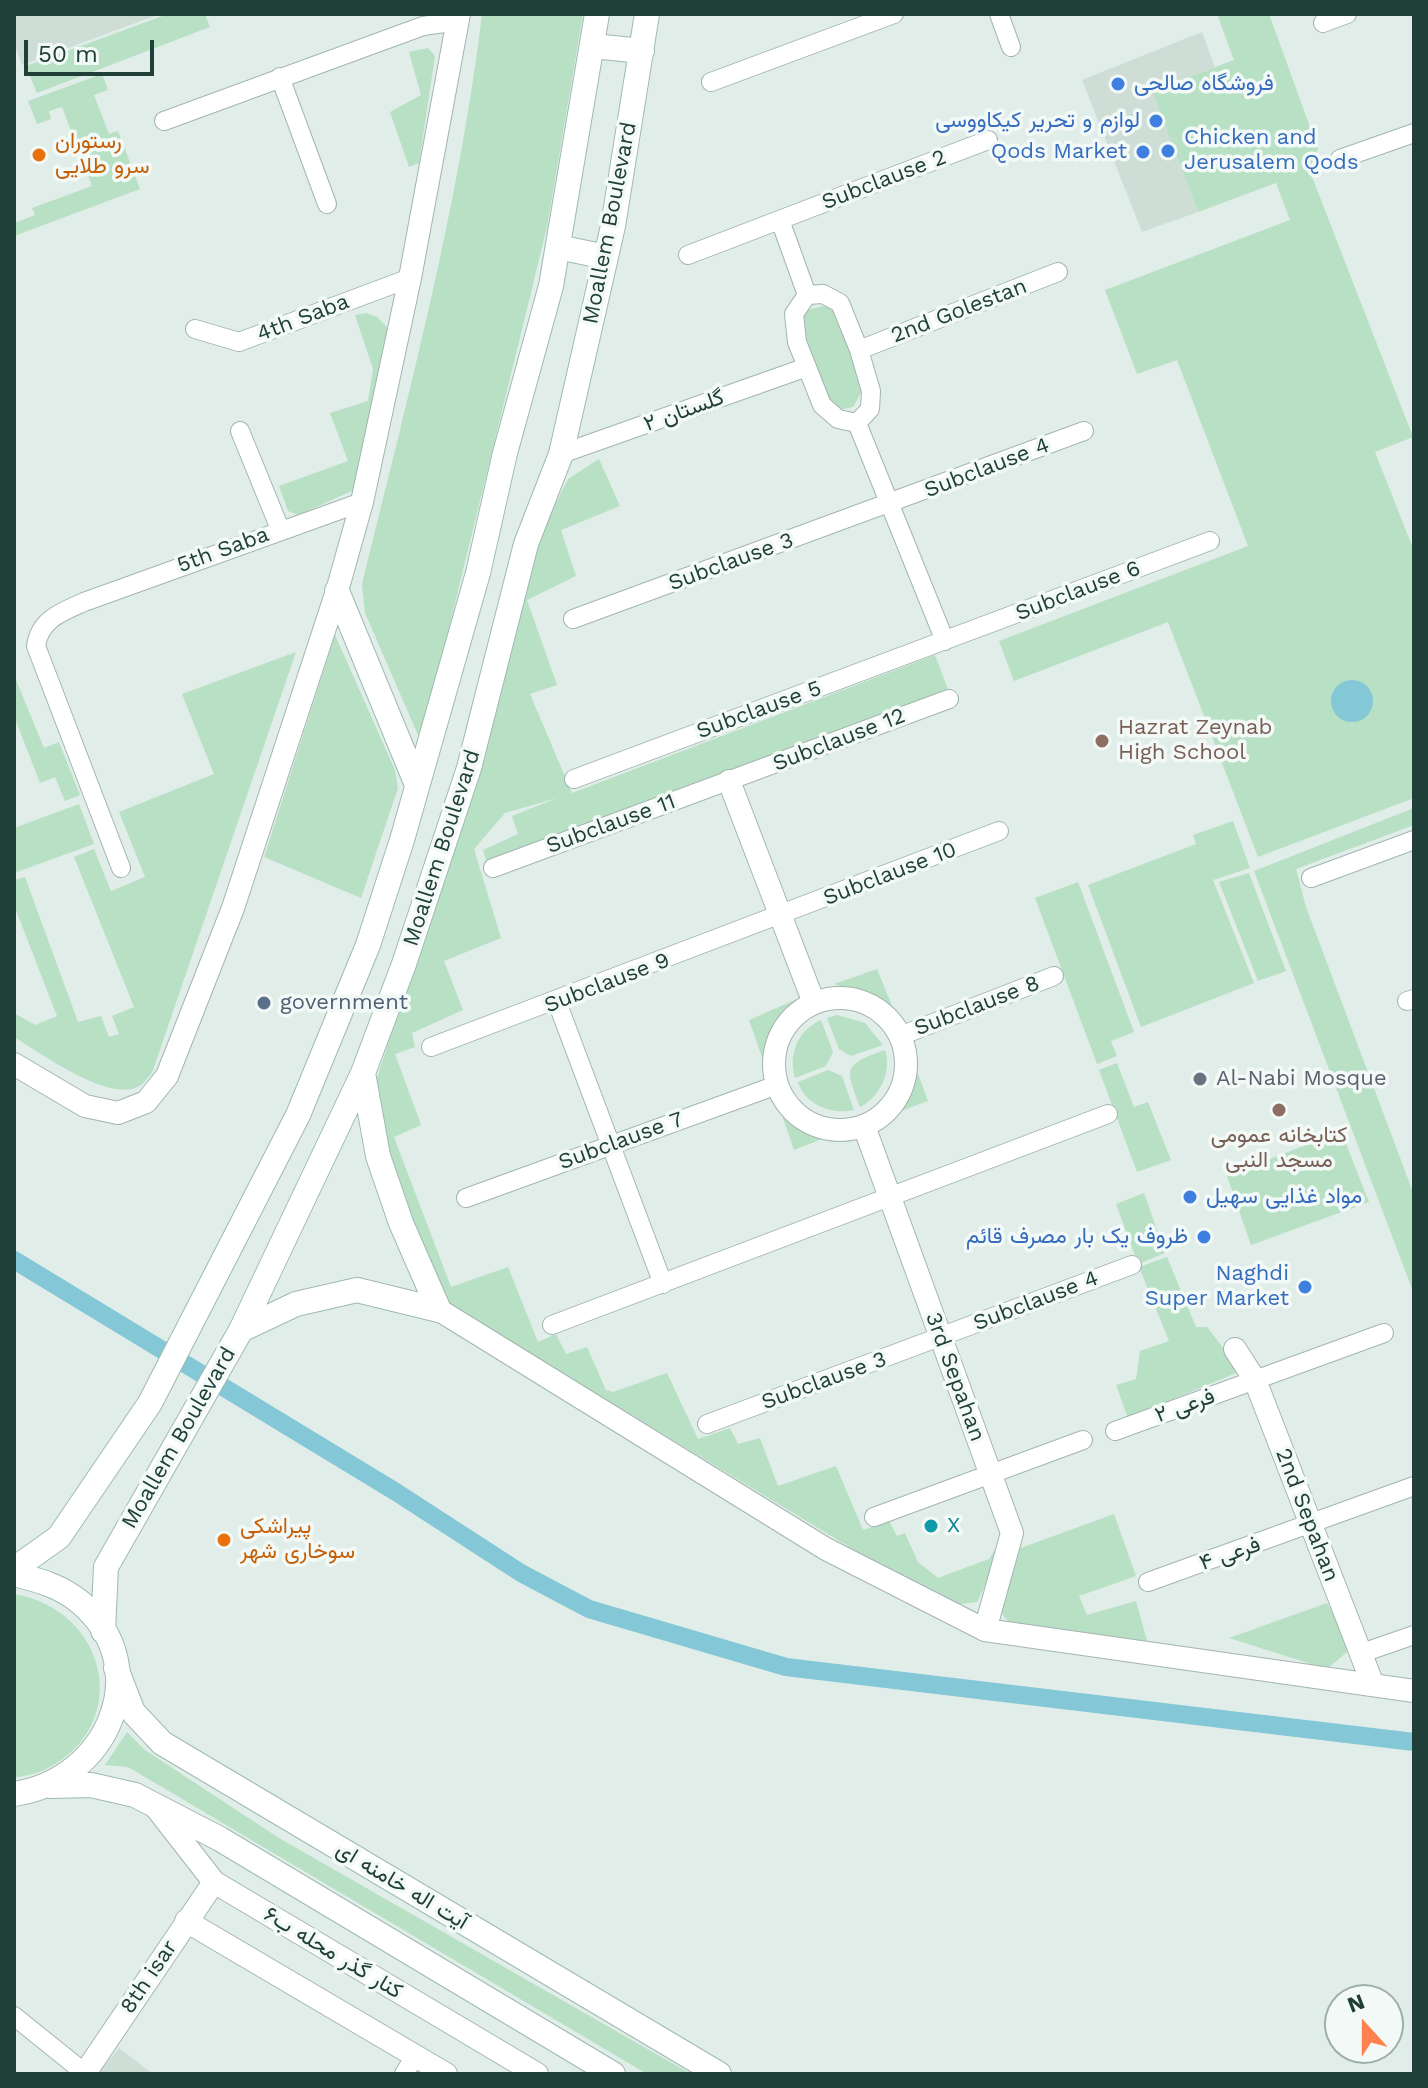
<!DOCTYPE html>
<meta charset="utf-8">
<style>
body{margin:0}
#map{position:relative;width:1428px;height:2088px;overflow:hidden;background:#e1ede8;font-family:"Work Sans",sans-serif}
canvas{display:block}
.frame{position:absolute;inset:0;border:16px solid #203f38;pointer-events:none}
.north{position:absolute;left:1324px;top:1984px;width:80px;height:80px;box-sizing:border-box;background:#f2f9f6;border:2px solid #9eafaa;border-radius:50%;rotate:339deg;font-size:22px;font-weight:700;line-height:32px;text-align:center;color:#203f38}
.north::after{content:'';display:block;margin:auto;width:28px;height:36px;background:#fe814e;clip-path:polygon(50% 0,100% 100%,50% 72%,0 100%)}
.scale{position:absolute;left:24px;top:40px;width:130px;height:36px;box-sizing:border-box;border:4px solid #203f38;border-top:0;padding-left:10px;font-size:24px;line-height:28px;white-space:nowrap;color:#203f38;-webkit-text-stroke:6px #f2f9f6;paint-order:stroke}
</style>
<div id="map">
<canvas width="1428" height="2088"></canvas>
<div class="frame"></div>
<div class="north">N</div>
<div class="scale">50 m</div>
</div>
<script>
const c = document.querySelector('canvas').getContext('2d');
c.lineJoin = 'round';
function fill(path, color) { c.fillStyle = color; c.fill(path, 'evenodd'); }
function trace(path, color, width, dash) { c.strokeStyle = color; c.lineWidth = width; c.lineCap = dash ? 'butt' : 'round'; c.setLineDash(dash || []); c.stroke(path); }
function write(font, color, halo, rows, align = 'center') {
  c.font = font + ' "Work Sans",Vazirmatn,sans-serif'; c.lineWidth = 7; c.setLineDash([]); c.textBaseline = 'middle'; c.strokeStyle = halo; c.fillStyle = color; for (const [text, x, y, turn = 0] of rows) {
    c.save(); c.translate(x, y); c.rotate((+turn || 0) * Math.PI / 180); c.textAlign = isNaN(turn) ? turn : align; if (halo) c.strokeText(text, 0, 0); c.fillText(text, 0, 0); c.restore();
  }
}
fill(new Path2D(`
 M14,14H160L22,65L14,43Z
 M1202,32L1215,67L1152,91L1198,212L1142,232L1082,80Z
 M119,2048L153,2074H104L100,2071Z`), '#cfddd7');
fill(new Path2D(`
 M168,14H205L210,27L37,93L26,66Z
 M482,14H583L547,227L421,742L365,613L362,584C408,396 459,206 482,14Z
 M1217,14H1269L1318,149L1309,169L1413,437L1375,452L1414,551V798L1258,857L1168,622L1014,681L999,641L1248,546L1177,360L1137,374L1105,290L1290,220L1276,183L1198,212L1152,91L1234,60Z
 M428,48L435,56L419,163L409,167L390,112L421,95L409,52Z
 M102,74L108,90L94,95L109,134L118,131L140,189L14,236V223L35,215L32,208L92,186L62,107L49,111L51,119L37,124L28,101Z
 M827,305C850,322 855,364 862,391L853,407L839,410C815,394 794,339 804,311Z
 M366,313L377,317L389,329L358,488L299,515L288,511L279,486L348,461L330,413L368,401L373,369L355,315Z
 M599,459L620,506L561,530L576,576L527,600L557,685L530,694L572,793L935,655L949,692L487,863L483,850L518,834L512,816L557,798L505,813L474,849L501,938L444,961L463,1010L412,1033L415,1047L395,1054L421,1125L394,1137L451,1287L508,1267L538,1342L556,1334L566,1354L587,1347L606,1390L613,1392L667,1373L698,1439L730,1428L738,1444L760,1438L778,1486L836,1466L863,1530L889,1521L897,1536L905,1533L918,1562L938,1578L989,1559L996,1548L999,1556L977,1602L952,1605L915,1587L612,1403L444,1308L383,1146L375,1084L500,697L541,533L568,479Z
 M335,635L395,770L398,788L361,898L264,857Z
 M296,652L152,1073C148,1077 144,1084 139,1086C110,1104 41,1053 14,1037V1013L35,1025L57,1016L14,905V880L25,877L78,1022L101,1016L109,1037L119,1034L112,1016L134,1007L74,857L94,849L111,891L145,877L119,812L214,774L182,694Z
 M14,675L44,748L59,742L80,795L65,801L55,777L40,783L14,716Z
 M79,804L94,844L14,873V828Z
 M1414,808V825L1296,869L1306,907L1414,1195V1294L1254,871Z
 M1233,821L1250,868L1213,880L1254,983L1141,1027L1088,885L1196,844L1193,835Z
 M1249,873L1286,971L1258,981L1219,882Z
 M1078,882L1134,1032L1111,1041L1117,1056L1097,1064L1035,898Z
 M877,969L895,1013L870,997L834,984Z
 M797,999L782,1021L766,1069L749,1020Z
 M837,1015L865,1023L883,1045L851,1056L839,1049L827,1018Z
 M821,1020L833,1052L826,1066L795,1078C788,1054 798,1030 821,1020Z
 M885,1050C892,1072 880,1097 860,1107C845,1067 843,1065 885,1050Z
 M912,1058L928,1101L890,1115L907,1084Z
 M1117,1063L1134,1107L1148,1102L1171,1160L1137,1172L1099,1070Z
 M828,1070L842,1076L854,1110C832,1115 805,1105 798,1082Z
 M781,1113L827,1137L794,1150Z
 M1341,1131L1369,1202L1251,1245L1227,1176Z
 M1144,1193L1165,1253L1138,1264L1116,1204Z
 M1167,1257L1196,1327H1207L1241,1371L1128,1418L1116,1385L1136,1379L1140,1351L1169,1341L1139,1267Z
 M1114,1514L1136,1576L1079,1596L1087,1615L1136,1601L1147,1641L1009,1622L1002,1614L1004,1593L1018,1549Z
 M14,1594C108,1610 133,1724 48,1768C40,1773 28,1775 19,1777H14Z
 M1327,1603L1346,1635L1347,1652L1327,1669L1229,1638Z
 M127,1732L145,1750L279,1838L691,2074H647L128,1767L105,1765Z`), '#b8e0c4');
fill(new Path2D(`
 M1331 701a21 21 0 1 1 42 0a21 21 0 1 1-42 0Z`), '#84c7d7');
trace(new Path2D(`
 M14,1260L396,1492L521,1573L589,1609L786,1667L1414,1742`), '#84c7d7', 18);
const minor = new Path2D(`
 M999,14L1011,47
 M1323,23L1347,14
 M280,77L327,204
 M711,82L894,14
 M164,121L423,26L458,21
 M1340,159L1414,133
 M780,220L807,295
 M688,255L988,140
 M823,294L840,303L859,350L871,391L870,409L857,423L838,419L822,405L797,342L794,314L807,295Z
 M195,329L239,342L410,278
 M859,350L1058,272
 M857,423L945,641
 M240,431L280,529
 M561,454L807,367
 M573,619L1084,431
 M574,779L1210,541
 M121,868L36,646C40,619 62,612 84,602L362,502
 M493,868L949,699
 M1311,878L1414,840
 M1407,1001L1414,999
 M557,1002L663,1284
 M900,1036L1054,976
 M431,1047L999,831
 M466,1198L777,1085
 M552,1325L1108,1114
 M707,1424L1132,1265
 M1115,1431L1384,1333
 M874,1517L1083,1440
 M1148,1582L1414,1486
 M1362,1653L1414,1635
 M14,2016L86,2074
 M404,2074L415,2056`);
const tertiary = new Path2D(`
 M729,781L814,1003
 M774 1064a66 66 0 1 1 132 0a66 66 0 1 1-132 0Z
 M14,1064L85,1106L118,1113L146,1102L167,1076L233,908L337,591L362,502L410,278L459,14
 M864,1126L1012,1533L985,1630
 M439,1310L826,1549L985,1630L1414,1691
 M1235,1349L1255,1380L1373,1685
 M154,1805L214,1882L537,2074
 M186,1921L446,2074
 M85,2073L214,1882`);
const secondary = new Path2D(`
 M593,46L642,51
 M558,247L606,257
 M337,591L417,785
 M363,1073L378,1156L401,1223L439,1310
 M241,1330L296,1304L357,1290L439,1310
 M14,1569L59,1537L150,1403L298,1115L368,945L402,840L478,573L505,453L551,286L597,14
 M14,1574C38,1580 61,1586 81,1603C157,1669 107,1781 14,1794
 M103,1631L106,1567L241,1330L363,1073L404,964L469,768L526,544L561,454L613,226L647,14
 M116,1668L133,1712L162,1743L719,2074
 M51,1786L91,1785L135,1795L220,1839L613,2074`);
trace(minor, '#a3b5b0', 20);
trace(tertiary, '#a3b5b0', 24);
trace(secondary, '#9ebab1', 26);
trace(minor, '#fff', 18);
trace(tertiary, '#fff', 22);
trace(secondary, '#fff', 24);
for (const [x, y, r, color] of [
 [1118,84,8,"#3f7fe0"],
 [1156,121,8,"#3f7fe0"],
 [1168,151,8,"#3f7fe0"],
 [1143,152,8,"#3f7fe0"],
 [39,155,8,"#e8710a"],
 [1102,741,8,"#8d6e63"],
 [264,1003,8,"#5c6f8a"],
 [1200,1079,8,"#6b7280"],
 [1279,1110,8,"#8d6e63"],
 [1190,1197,8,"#3f7fe0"],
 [1204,1237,8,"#3f7fe0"],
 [1305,1287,8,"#3f7fe0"],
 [931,1526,8,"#0f9aa8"],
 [224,1540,8,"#e8710a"]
]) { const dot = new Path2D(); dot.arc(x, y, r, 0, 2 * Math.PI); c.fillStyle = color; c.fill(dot); trace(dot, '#f2f9f6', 3); }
write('22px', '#366cbe', '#f2f9f6', [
 ["فروشگاه صالحی",1134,84,"left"],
 ["لوازم و تحریر کیکاووسی",1140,121],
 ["Chicken and",1184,138,"left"],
 ["Jerusalem Qods",1184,163,"left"],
 ["Qods Market",1127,152],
 ["مواد غذایی سهیل",1206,1197,"left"],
 ["ظروف یک بار مصرف قائم",1188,1237],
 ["Naghdi",1289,1274],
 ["Super Market",1289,1299]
], 'right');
write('22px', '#c56008', '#f2f9f6', [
 ["رستوران",55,142],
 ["سرو طلایی",55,167],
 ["پیراشکی",240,1527],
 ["سوخاری شهر",240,1552]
], 'left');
write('22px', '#203f38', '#f2f9f6', [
 ["Subclause 2",884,180,-21],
 ["Moallem Boulevard",610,223,-79],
 ["2nd Golestan",959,311,-21],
 ["4th Saba",303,318,-21],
 ["گلستان ۲",684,411,-20],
 ["Subclause 4",987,468,-21],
 ["5th Saba",223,550,-20],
 ["Subclause 3",731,562,-20],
 ["Subclause 6",1078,591,-21],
 ["Subclause 5",759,710,-20],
 ["Subclause 12",839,740,-21],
 ["Subclause 11",611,824,-20],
 ["Moallem Boulevard",442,848,-72],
 ["Subclause 10",890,874,-21],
 ["Subclause 9",607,983,-21],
 ["Subclause 8",977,1006,-21],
 ["Subclause 7",621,1141,-20],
 ["Subclause 4",1036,1301,-21],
 ["3rd Sepahan",955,1377,70],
 ["Subclause 3",824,1381,-20],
 ["فرعی ۲",1185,1406,-20],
 ["Moallem Boulevard",179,1438,-60],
 ["2nd Sepahan",1307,1515,69],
 ["فرعی ۴",1230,1554,-19],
 ["آیت اله خامنه ای",402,1886,31],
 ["کنار گذر محله ب۶",333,1953,31],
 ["8th isar",149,1977,-56]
]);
write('22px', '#785e54', '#f2f9f6', [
 ["Hazrat Zeynab",1118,728],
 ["High School",1118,753],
 ["کتابخانه عمومی",1279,1136,"center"],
 ["مسجد النبی",1279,1161,"center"]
], 'left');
write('22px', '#4e5e75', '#f2f9f6', [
 ["government",280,1003]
], 'left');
write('22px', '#5b616d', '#f2f9f6', [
 ["Al-Nabi Mosque",1216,1079]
], 'left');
write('22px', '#0d838f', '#f2f9f6', [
 ["X",947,1526]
], 'left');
</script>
